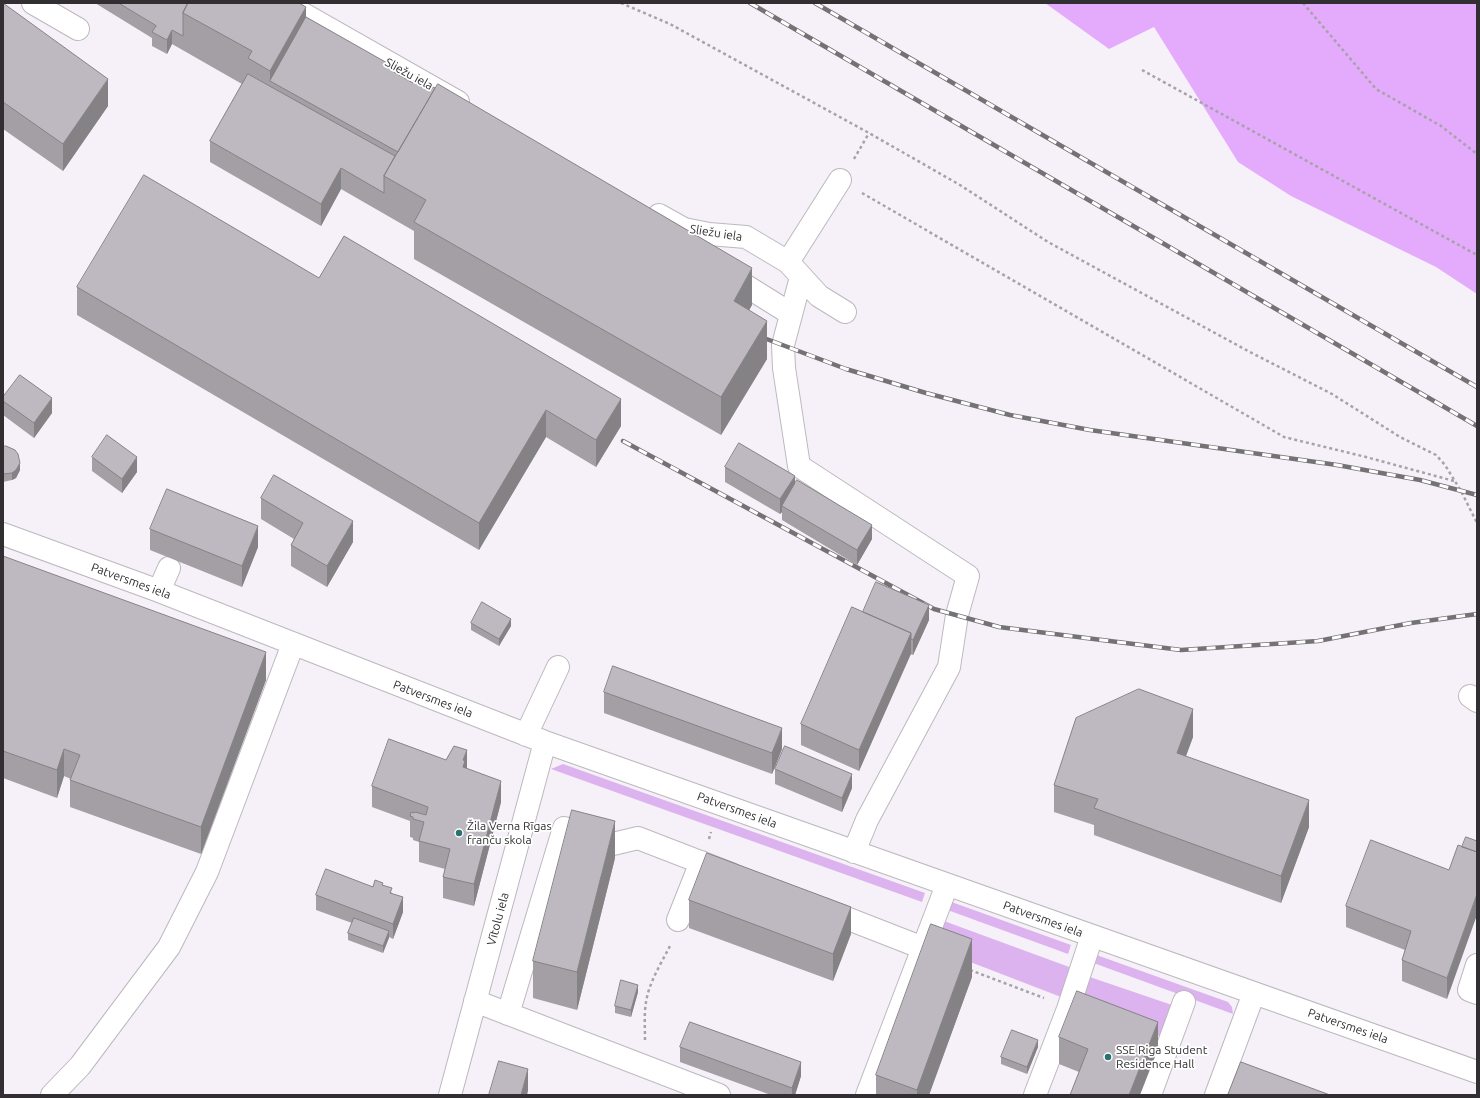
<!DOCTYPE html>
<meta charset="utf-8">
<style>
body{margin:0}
#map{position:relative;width:1480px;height:1098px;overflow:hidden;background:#f6f1f8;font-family:Ubuntu,sans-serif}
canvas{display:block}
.frame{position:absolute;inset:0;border:4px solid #312f32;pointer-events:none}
</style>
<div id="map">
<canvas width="1480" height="1098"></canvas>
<div class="frame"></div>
</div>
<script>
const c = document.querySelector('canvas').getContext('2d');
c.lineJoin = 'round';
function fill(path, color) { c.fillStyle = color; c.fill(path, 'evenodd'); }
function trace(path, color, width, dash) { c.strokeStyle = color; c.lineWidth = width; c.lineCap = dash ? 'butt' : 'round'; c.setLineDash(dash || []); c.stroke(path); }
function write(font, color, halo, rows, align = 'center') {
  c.font = font + ' Ubuntu,sans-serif'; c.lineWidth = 3.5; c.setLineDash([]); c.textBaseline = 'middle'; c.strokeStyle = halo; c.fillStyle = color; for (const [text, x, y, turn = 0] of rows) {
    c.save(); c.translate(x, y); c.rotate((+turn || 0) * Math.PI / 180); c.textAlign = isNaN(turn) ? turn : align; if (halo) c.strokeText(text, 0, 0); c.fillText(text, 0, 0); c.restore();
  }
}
fill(new Path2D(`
 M563,764L925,893L922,902L551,769Z
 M946,900L1071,945L1068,954L942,908Z
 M944,921L1072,968L1061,997L934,948Z
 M1091,953L1228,1002L1232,1007L1233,1014L1088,961Z
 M1084,975L1172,1005L1160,1036L1074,1004Z`), '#dcb3ee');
fill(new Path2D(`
 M1045,3H1477V294L1436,267L1291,196L1238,162L1154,27L1109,49Z`), '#e4abfd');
const minor = new Path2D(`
 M33,3L78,29
 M284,3L458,102
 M659,215L684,229L709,234L746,237L788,262L819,296L845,312
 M788,262L840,180
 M727,274L791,314
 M801,277L783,345L784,368L799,466L968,576L957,615L949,667L867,820L854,852
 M3,534L159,591L545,742L1477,1072
 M159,591L169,568
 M1470,696L1477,701
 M526,735L558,667
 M823,909L923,948
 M678,920L701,862
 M1477,965L1469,990L1477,993
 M475,1001L719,1095
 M508,1014L564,828L613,844L638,838L731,874
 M52,1095L80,1066L169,947L207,872L293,644
 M450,1095L545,742
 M867,1095L947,885
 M1035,1095L1068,1009L1092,936
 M1150,1095L1184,1002
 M1216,1095L1254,993`);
trace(minor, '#bcb8be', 24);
trace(new Path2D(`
 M621,3L670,24L869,133L960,185L1048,242L1248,351L1332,394L1400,437L1436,455L1445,465L1461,491L1477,523
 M1303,3L1376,89L1441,126L1477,154
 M1142,70L1477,255
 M854,159L869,133
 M862,193L1284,437L1366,457L1454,481
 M709,839L711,832
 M970,970L1044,998
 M645,1040C645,1027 644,1014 646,1002C649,982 662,962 671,944`), '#a6a2a8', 2.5, [3, 3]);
trace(minor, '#fff', 22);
const rail = new Path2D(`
 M750,3L1477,426
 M815,3L1477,387
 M756,335L846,369L926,393L1010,415L1090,430L1337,465L1420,480L1477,495
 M623,441L934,609L999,627L1181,650L1318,641L1411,623L1477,614`);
trace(rail, '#757276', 4.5);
trace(rail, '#fff', 3, [9]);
fill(new Path2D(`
 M3,3L108,106L63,171L3,129Z
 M95,3H299L306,17L396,73L752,305L749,310L767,359L721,435L414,259V231L341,189L321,226L210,162V141L242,84L172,44L167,54L152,46V38Z
 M319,278L621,426L596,467L546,437L479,550L77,315V287Z
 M3,397L52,413L34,438L3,415Z
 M3,447L20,470L16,478L12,480L3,482Z
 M92,457L137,472L122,493L92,471Z
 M725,467L795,484L872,539L857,565L782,520V512L780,514L725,482Z
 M261,498L353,542L327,587L291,566V545L294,539L261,519Z
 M150,529L258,547L242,587L150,550Z
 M3,556L266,680L201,854L70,807V780L71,779L64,776L57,798L3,778Z
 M863,612L929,620L913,655L910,654L859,771L801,745V724Z
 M471,623L511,626L499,646L471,630Z
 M604,692L782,749L772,774L604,713Z
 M1193,737L1186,756L1309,827L1281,903L1094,835V825L1054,812V785Z
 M467,768L501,802L474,906L443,898V877L445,869L419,862V842L413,840V838L410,837V821L372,807V786Z
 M775,769L852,788L842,812L775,784Z
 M615,858L577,1010L533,998V961Z
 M1449,870L1447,999L1402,981V960L1405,950L1346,927V906Z
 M383,885L392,893L403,912L393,939L389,937L383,953L348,940V933L352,923L316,910V895Z
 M689,900L851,934L833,981L689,928Z
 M972,977L929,1095H876V1075Z
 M638,992L631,1017L615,1013V1006Z
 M1059,1037L1158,1049L1079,1072L1059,1064Z
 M680,1047L801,1076L795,1095H771L680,1062Z
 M1038,1047L1027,1074L1001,1064V1057Z`), '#a39fa5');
fill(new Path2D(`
 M306,7V45L270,81V71Z
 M172,30V44L167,54V40Z
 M108,79V106L63,171V144Z
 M341,168V189L321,226V204Z
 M752,268V305L734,338V301Z
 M767,321V359L721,435V397Z
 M52,398V413L34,438V423Z
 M621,399V426L596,467V440Z
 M546,410V437L479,550V523Z
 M137,457V472L122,493V479Z
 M20,463V470L16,478L12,480V473Z
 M795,476V490L782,506V512L780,514V499Z
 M353,521V542L327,587V566Z
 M872,525V539L857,565V550Z
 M258,526V547L242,587V566Z
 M929,605V620L913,655V640Z
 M511,619V626L499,646V639Z
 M911,633V654L859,771V750Z
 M266,652V680L201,854V827Z
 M1193,709V737L1177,780V753Z
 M782,728V749L772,774V753Z
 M64,749V776L57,798V770Z
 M467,750V772L463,788V760Z
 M852,774V788L842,812V798Z
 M501,781V802L474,906V884Z
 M1309,800V827L1281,903V876Z
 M615,821V858L577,1010V972Z
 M1477,894V915L1447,999V978Z
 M403,897V912L393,939V924Z
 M851,907V934L833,981V954Z
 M389,931V938L383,953V946Z
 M972,939V977L929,1095H917V1090Z
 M638,985V992L631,1017V1010Z
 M1158,1022V1049L1140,1095H1129Z
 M1038,1040V1047L1027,1074V1067Z
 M801,1062V1076L795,1095H792V1088Z
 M528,1069V1091L527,1095H521Z`), '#858286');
const building = new Path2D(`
 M3,3L108,79L63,144L3,102Z
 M119,3H188L183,13V36L172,30L167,40L152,32L156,26Z
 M188,3H299L306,7L270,71L248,58L252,51L183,13Z
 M306,17L396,68L394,72L413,83L414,80L431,90L433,87L435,88L398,152L270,81Z
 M248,74L395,156L384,176V193L341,168L321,204L210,141Z
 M438,84L752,268L734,301L767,321L721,397L414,222L426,200L384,176Z
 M144,175L319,278L344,236L621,399L596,440L546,410L479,523L77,287Z
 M20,375L52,398L34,423L3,401V397Z
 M107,435L137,457L122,479L92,457Z
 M739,443L795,476L780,499L725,467Z
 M6,446L15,450L18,454L20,463L16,470L12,473L3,474V447Z
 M274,475L353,521L327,566L291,545L303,523L261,498Z
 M797,480L872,525L857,550L782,506Z
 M167,489L258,526L242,566L150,529Z
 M3,556L266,652L201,827L70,780L80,755L64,749L57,770L3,751Z
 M876,582L929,605L913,640L911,639V633L863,612Z
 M482,602L511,619L499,639L471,623Z
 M852,607L911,633L859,750L801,724Z
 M613,666L782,728L772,753L604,692Z
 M1139,689L1193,709L1177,753L1309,800L1281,876L1094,808L1098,799L1054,785L1076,718Z
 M389,739L446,760L454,746L467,750L463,760L465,761L463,767L501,781L474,884L443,877L450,849L419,841L424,822L413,819V817L410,816L411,812L414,813L415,812L426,815L428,807L372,786Z
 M785,746L852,774L842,798L775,769Z
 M572,810L615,821L577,972L533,961Z
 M1466,837L1477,841V852L1462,847Z
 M1371,840L1449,870L1458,845L1477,852V894L1447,978L1402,960L1411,931L1346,906Z
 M707,853L851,907L833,954L689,900Z
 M326,869L373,887L375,880L383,883L382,885L392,888L390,893L403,897L393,924L316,895Z
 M354,918L389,931L383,946L348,933Z
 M931,924L972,939L917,1090L876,1075Z
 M621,980L638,985L631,1010L615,1006Z
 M1077,991L1158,1022L1129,1095H1070L1088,1049L1059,1037Z
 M690,1022L801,1062L792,1088L680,1047Z
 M1012,1030L1038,1040L1027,1067L1001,1057Z
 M499,1061L528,1069L521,1095H489Z
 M1241,1062L1330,1095H1228Z`);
fill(building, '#beb9c0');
trace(building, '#858286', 1);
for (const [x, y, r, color] of [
 [459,833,4,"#28726f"],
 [1108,1057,4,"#28726f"]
]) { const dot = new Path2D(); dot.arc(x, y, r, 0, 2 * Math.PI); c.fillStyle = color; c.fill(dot); trace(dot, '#fff', 1.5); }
write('12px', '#312f32', '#fff', [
 ["Sliežu iela",409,74,29],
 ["Sliežu iela",716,233,9],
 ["Patversmes iela",131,581,20],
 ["Patversmes iela",433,699,21],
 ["Patversmes iela",737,810,20],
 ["Vītolu iela",498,919,-75],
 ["Patversmes iela",1043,919,20],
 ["Patversmes iela",1348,1026,19]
]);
write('12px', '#312f32', '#fff', [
 ["Žila Verna Rīgas",467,826],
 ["franču skola",467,840],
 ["SSE Riga Student",1116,1050],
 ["Residence Hall",1116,1064]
], 'left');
</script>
